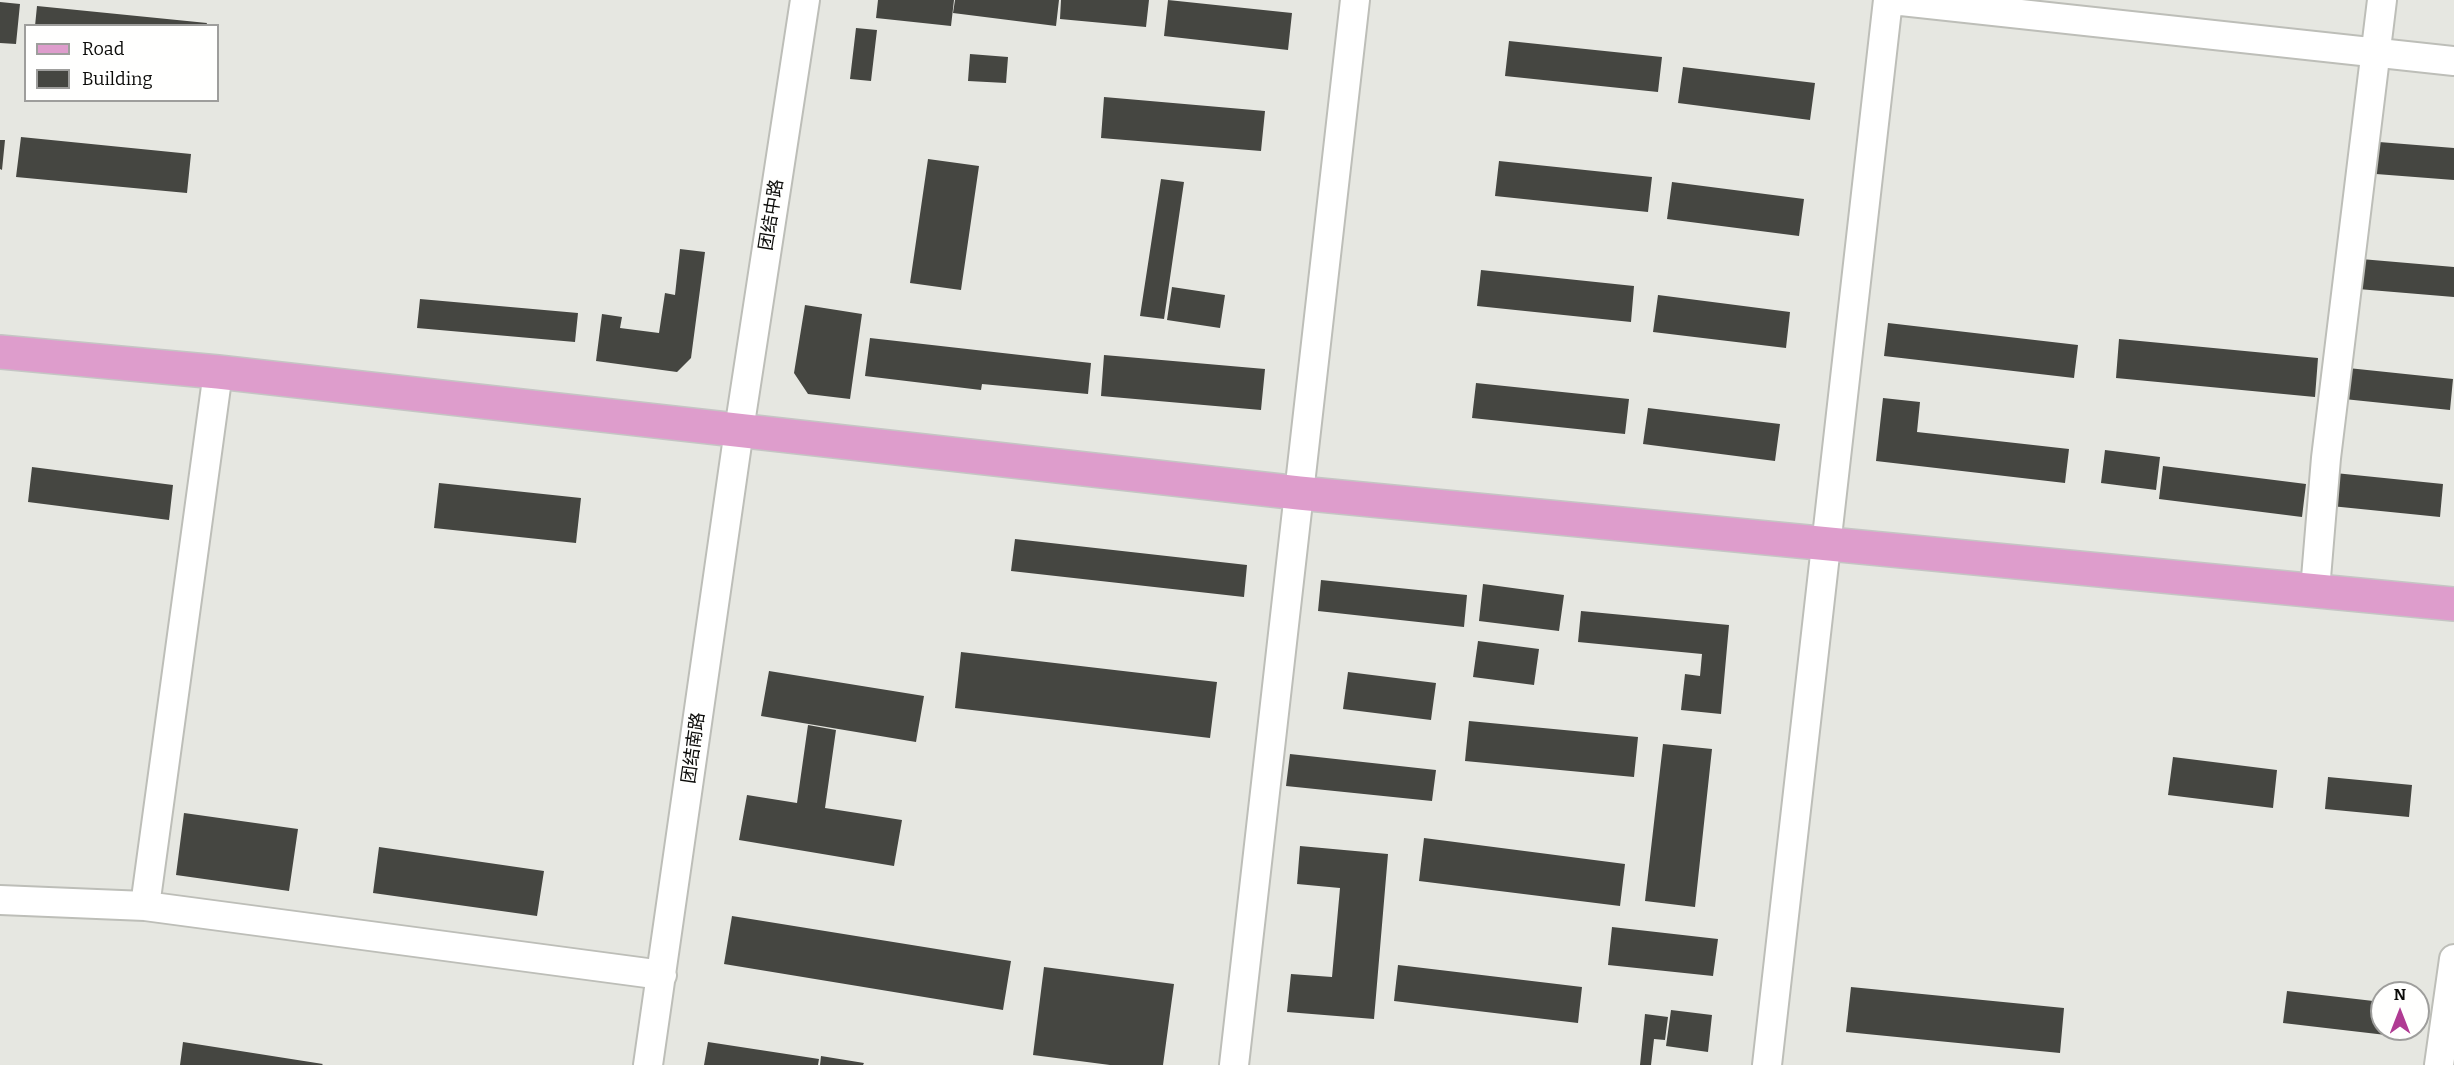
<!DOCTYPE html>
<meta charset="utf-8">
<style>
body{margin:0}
#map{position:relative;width:2454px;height:1065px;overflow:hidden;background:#e6e7e1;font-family:Bitter,serif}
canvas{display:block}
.legend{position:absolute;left:24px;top:24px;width:195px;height:78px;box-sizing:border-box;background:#fffffe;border:2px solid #9e9e9c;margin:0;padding:8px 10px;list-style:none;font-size:18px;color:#0c0c0a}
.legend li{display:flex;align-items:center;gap:12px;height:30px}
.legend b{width:30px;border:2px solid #9e9e9c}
.north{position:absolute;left:2370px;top:981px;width:60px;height:60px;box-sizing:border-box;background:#fffffe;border:2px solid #9e9e9c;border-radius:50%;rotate:0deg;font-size:16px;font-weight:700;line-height:24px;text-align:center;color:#0c0c0a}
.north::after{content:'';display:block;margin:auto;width:21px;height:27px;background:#b03b93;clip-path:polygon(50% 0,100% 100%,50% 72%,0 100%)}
</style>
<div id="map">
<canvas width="2454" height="1065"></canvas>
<ul class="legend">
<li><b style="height:8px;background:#de9dcc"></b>Road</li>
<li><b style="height:16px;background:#454641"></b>Building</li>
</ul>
<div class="north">N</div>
</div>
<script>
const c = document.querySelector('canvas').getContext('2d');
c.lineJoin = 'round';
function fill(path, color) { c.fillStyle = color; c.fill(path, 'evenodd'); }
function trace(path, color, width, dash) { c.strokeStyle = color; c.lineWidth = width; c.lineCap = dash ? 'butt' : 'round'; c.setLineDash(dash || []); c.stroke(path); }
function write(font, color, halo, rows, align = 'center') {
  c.font = font + ' Bitter,"Noto Sans SC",serif'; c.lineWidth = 6; c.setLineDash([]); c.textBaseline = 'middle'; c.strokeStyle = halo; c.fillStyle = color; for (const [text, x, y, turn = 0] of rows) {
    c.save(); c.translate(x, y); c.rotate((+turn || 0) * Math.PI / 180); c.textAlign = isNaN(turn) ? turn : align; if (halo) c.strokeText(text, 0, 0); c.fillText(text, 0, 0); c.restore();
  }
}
fill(new Path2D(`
 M878,0H954L951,26L876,18Z
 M955,0H1059L1056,26L953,13Z
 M1061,0H1149L1146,27L1060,19Z
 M1168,0L1292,13L1288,50L1164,36Z
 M0,2L20,4L16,44L0,43Z
 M37,6L207,23L206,26H35Z
 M856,28L877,30L871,81L850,79Z
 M1509,41L1662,57L1658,92L1505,76Z
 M970,54L1008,57L1006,83L968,81Z
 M1683,67L1815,83L1810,120L1678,103Z
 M1104,97L1265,111L1261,151L1101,138Z
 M21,137L191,154L187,193L16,177Z
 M0,140H5L2,170L0,169Z
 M2379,142L2454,148V180L2376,174Z
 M928,159L979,166L961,290L910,283Z
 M1499,161L1652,177L1648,212L1495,196Z
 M1161,179L1184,182L1164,319L1140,316Z
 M1672,182L1804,199L1799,236L1667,219Z
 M680,249L705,252L691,358L677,372L596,361L602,314L622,317L620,328L659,333L665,293L675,295Z
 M2361,259L2454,267V297L2358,289Z
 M1481,270L1634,286L1631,322L1477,306Z
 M1172,287L1225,295L1220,328L1167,320Z
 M1658,295L1790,312L1786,348L1653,332Z
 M420,299L578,313L575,342L417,328Z
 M805,305L862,314L850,399L808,394L794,373Z
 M1888,323L2078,345L2074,378L1884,356Z
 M870,338L1091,363L1088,394L982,384L981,390L865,376Z
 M2119,339L2318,358L2315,397L2116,378Z
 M1104,355L1265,369L1261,410L1101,396Z
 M2348,368L2453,379L2450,410L2344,399Z
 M1476,383L1629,399L1625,434L1472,418Z
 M1883,398L1920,402L1917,432L2069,449L2065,483L1876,461Z
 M1648,408L1780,424L1775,461L1643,444Z
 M2105,450L2160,457L2156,490L2101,483Z
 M2163,466L2306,484L2302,517L2159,499Z
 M32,467L173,485L169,520L28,502Z
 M2335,473L2443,484L2440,517L2331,506Z
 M439,483L581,498L576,543L434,528Z
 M1015,539L1247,565L1244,597L1011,571Z
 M1321,580L1467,595L1464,627L1318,611Z
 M1483,584L1564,595L1559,631L1479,621Z
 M1581,611L1729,625L1721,714L1681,710L1685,674L1700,676L1702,654L1578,642Z
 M1478,641L1539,649L1534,685L1473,677Z
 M961,652L1217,682L1210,738L955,708Z
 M769,671L924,696L916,742L761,716Z
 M1348,672L1436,683L1431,720L1343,709Z
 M1469,721L1638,737L1634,777L1465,761Z
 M808,725L836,730L825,808L902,820L894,866L739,840L747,795L797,803Z
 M1663,744L1712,749L1695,907L1645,901Z
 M1290,754L1436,770L1432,801L1286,786Z
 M2173,757L2277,770L2273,808L2168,795Z
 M2328,777L2412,785L2409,817L2325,809Z
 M184,813L298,829L289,891L176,875Z
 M1424,838L1625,864L1620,906L1419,881Z
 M1300,846L1388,854L1374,1019L1287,1012L1291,974L1332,977L1340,888L1297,884Z
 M379,847L544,871L537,916L373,893Z
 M732,916L1011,961L1003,1010L724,964Z
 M1612,927L1718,939L1713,976L1608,965Z
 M1398,965L1582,987L1578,1023L1394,1001Z
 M1044,967L1174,984L1163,1065H1110L1033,1055Z
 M1851,987L2064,1008L2060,1053L1846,1032Z
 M2287,991L2382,1002V1029H2404L2403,1037L2283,1023Z
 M1671,1010L1712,1015L1708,1052L1666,1046Z
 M1645,1014L1668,1017L1665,1040L1654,1039L1651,1065H1640Z
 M183,1042L323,1064L322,1065H180Z
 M708,1042L819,1059L818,1065H704Z
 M821,1056L864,1063L863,1065H820Z`), '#454641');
const minor = new Path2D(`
 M1892,0L2454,61
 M2315,590L2326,458L2382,0
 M0,900L145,906L662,975
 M145,906L218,372
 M648,1065L739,430L805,0
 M1234,1065L1355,0
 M1767,1065L1888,0
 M2439,1065L2454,959`);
const major = new Path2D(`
 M0,352L218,372L1299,493L2454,604`);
trace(minor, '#bdbeb8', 32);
trace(major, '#c5c5c4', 36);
trace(minor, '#fff', 28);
trace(major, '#de9dcc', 33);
write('18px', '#0c0c0a', '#fffffe', [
 ["团结中路",772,215,-81],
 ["团结南路",694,748,-82]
]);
</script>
